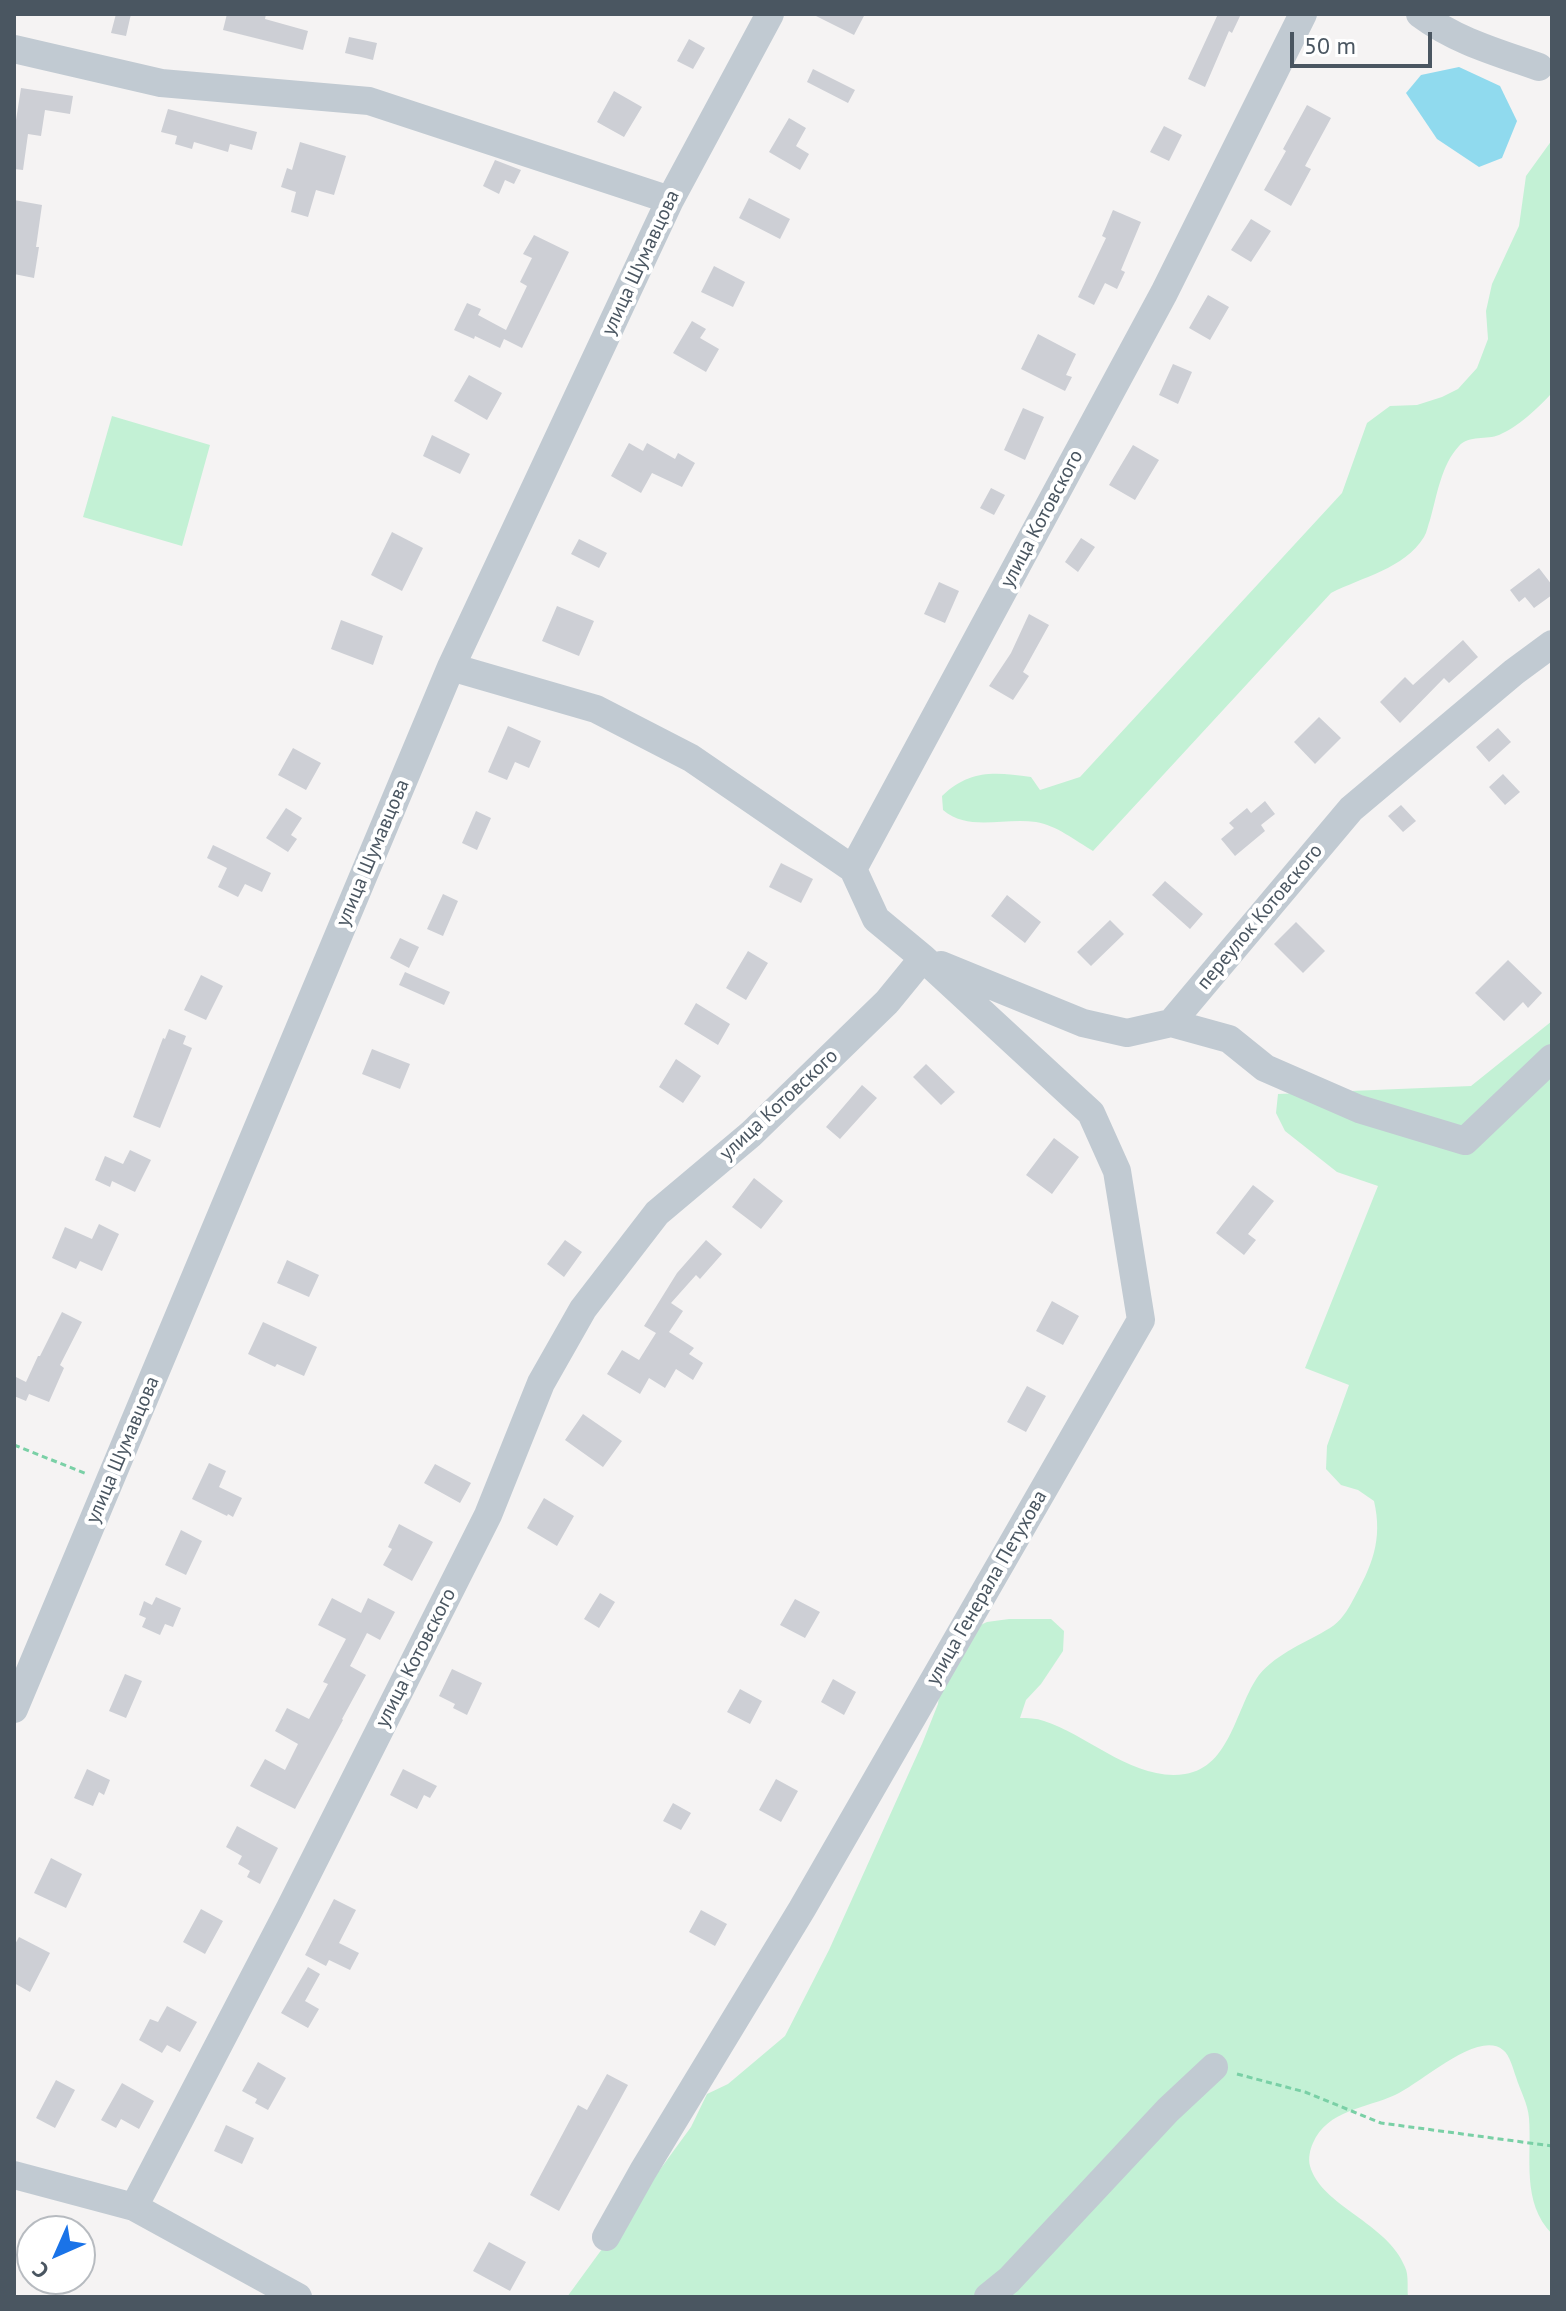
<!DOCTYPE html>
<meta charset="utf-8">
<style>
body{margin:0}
#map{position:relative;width:1566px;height:2311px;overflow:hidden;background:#f5f3f3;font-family:"PT Sans",sans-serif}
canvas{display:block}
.frame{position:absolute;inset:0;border:16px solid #4a5661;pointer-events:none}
.north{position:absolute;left:16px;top:2215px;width:80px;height:80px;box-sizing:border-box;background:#fff;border:2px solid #b7bbc0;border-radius:50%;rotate:225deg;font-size:22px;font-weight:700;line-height:32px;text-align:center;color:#4a5661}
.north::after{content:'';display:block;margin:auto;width:28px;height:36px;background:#1a73e8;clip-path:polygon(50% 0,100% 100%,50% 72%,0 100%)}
.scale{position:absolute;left:1290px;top:32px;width:142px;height:36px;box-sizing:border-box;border:4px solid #4a5661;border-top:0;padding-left:10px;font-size:24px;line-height:28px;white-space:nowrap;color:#4a5661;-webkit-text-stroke:6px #fff;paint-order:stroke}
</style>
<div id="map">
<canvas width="1566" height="2311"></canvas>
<div class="frame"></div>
<div class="north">С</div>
<div class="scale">50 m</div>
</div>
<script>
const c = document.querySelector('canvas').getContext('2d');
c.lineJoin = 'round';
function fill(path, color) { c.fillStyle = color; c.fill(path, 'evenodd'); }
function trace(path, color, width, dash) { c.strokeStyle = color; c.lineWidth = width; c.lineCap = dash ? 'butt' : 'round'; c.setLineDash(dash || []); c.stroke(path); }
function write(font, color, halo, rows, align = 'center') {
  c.font = font + ' "PT Sans",sans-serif'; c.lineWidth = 8; c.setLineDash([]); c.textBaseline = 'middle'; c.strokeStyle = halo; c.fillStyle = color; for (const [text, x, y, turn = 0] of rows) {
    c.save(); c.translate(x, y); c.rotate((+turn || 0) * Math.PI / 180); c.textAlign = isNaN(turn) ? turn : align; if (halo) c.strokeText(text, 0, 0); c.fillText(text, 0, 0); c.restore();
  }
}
fill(new Path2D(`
 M1552,140V393C1538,408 1518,427 1499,435C1487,440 1469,435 1459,446C1441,465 1437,496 1430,520C1428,525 1427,532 1424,537C1404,569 1362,577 1331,593L1093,851C1076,841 1056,825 1036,822C1004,817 969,832 943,810L942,796C970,769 995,772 1031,777L1040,790L1080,777L1342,493L1367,423L1390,406L1417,405L1442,397L1458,389L1477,368L1488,339L1486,311L1492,284L1519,226L1526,176Z
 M112,416L210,445L182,546L83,517Z
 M1552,1021V2234C1521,2202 1532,2158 1529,2118C1528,2104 1520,2090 1516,2077C1513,2069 1510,2055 1503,2050C1478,2029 1419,2085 1395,2095C1367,2108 1327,2110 1313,2143C1310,2149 1308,2159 1310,2166C1321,2206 1388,2223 1405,2267C1409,2275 1407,2288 1408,2297H567L691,2127L707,2094L728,2084L785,2036L829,1950L922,1744L938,1704L943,1666L970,1630L987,1622L1009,1619H1051L1064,1631L1063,1651L1041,1684L1026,1700L1020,1718C1028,1718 1036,1718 1044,1721C1088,1735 1135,1782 1185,1774C1231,1767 1236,1706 1259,1675C1277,1653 1307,1642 1330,1628C1340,1622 1348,1610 1353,1600C1372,1566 1383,1540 1374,1501L1358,1490L1341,1485L1326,1469L1327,1446L1349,1385L1305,1368L1378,1186L1337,1172L1285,1131L1276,1113L1278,1094L1471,1086Z`), '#c3f1d5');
fill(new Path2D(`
 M1459,67L1500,86L1517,121L1502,158L1479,167L1437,139L1406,93L1421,75Z`), '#90daee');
fill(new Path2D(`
 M116,14H131L126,36L111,33Z
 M227,14H266L265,19L308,31L303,50L223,30Z
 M812,14H865L854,35Z
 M1218,14H1241L1232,33L1229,31L1205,87L1188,79Z
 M349,37L377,43L373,60L345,53Z
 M689,39L705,48L693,69L677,61Z
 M813,69L855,90L848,103L807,82Z
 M21,88L73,96L70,114L45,110L41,136L28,134L23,170L14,169V133Z
 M614,91L642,107L624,137L597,122Z
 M1307,105L1331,118L1305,166L1311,169L1291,206L1264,190L1286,151L1283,149Z
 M168,109L257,132L252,150L230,144L228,152L194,142L192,149L175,144L177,136L161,132Z
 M789,118L806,128L796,146L809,154L800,170L769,152Z
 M1164,126L1182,135L1169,161L1150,152Z
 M300,142L346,156L334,195L316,190L308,217L291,212L296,192L281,187L287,168L292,170Z
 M495,160L521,170L514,184L505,180L499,194L483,186Z
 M749,198L790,219L780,239L739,218Z
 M14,200L42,205L36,247H39L34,278L14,274Z
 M1113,210L1141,222L1121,270L1125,272L1117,289L1105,283L1094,305L1078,297L1106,238L1102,236Z
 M1251,219L1271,231L1251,262L1231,250Z
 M534,235L569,252L522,348L504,339L500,348L475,336L474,339L454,330L467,303L481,309L478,315L506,330L527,286L520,282L532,258L523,254Z
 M714,266L745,282L733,307L701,292Z
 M1208,295L1229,307L1210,340L1189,328Z
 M692,321L706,329L700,338L719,349L706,372L673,353Z
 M1038,334L1076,354L1066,375L1072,377L1065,391L1021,369Z
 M1173,364L1192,372L1178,404L1159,395Z
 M469,375L502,393L487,420L454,401Z
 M1023,408L1044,417L1025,460L1004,450Z
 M432,435L470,454L460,474L423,456Z
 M629,443L643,451L647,443L675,459L678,453L695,463L682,487L652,473L641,493L611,476Z
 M1133,445L1159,460L1135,500L1109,485Z
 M991,488L1005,495L994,515L980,508Z
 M392,532L423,548L402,591L371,575Z
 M1081,538L1095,547L1078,572L1065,562Z
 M579,539L607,553L599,568L571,554Z
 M1539,568L1552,585V595L1534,608L1525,597L1519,602L1510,590Z
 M939,582L959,591L945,623L924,614Z
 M557,606L594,621L579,656L542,641Z
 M1029,614L1049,625L1023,672L1029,676L1013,700L989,686L1011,653Z
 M341,620L383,636L373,665L331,649Z
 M1463,640L1478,657L1449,683L1444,678L1400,723L1380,702L1405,677L1413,685Z
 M1319,717L1341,738L1315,764L1294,742Z
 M508,726L541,741L529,768L515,762L507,780L488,772Z
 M1498,728L1511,742L1489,762L1476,747Z
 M293,748L321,763L306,790L278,775Z
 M1503,774L1520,792L1505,805L1489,787Z
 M1265,801L1275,814L1261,825L1265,831L1235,856L1221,839L1234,828L1229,823L1247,808L1251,813Z
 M1401,805L1416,821L1403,832L1388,816Z
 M286,808L302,818L291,835L297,839L288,852L266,838Z
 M476,811L491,818L477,850L462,843Z
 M213,845L271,873L262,892L245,884L238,897L218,887L227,868L207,858Z
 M781,863L813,879L801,903L769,887Z
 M1165,881L1203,914L1190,929L1152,895Z
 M443,894L458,901L443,936L427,929Z
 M1007,895L1041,922L1025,943L991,916Z
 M1110,920L1124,934L1091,966L1077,952Z
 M1296,922L1325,951L1303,973L1274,944Z
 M400,938L419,947L409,968L390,958Z
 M748,951L768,963L746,1000L726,988Z
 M1508,960L1542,993L1528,1008L1523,1002L1504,1021L1475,993Z
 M405,972L450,992L444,1005L399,985Z
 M201,975L223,986L206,1020L184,1010Z
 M696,1003L730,1024L718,1045L684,1024Z
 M169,1029L186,1036L183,1044L192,1048L160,1128L133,1117L163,1038L165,1039Z
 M372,1049L410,1064L400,1089L362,1074Z
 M676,1059L701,1076L683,1103L659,1087Z
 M926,1064L955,1092L941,1105L913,1077Z
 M862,1085L877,1098L840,1139L826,1127Z
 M1054,1138L1079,1157L1052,1194L1026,1175Z
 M130,1150L151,1160L135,1192L112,1181L110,1187L95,1180L105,1156L123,1164Z
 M754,1178L783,1201L761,1229L732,1207Z
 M1253,1185L1274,1201L1248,1234L1256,1240L1244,1255L1216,1233Z
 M99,1224L119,1234L102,1271L80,1261L76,1269L52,1258L65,1227L92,1239Z
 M565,1240L582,1252L564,1277L547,1264Z
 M706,1240L722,1254L700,1279L696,1275L671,1303L683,1311L669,1332L694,1348L689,1354L703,1363L693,1380L676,1369L665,1388L649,1378L640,1394L607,1374L622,1350L639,1360L656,1333L644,1326L677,1273Z
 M287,1260L319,1275L309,1297L277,1283Z
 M1052,1301L1079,1316L1063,1345L1036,1331Z
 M62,1312L82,1322L60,1365L64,1368L49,1402L29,1394L26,1401L14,1396V1376L26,1382L38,1356H40Z
 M263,1322L317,1347L304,1376L277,1364L275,1367L248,1354Z
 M1027,1386L1046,1396L1026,1432L1007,1422Z
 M583,1414L622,1441L603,1467L565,1440Z
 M209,1463L226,1471L219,1487L242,1498L233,1517L228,1514L227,1516L192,1499Z
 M435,1464L471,1483L460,1503L424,1483Z
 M544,1498L574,1516L557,1546L527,1528Z
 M399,1524L433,1542L412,1581L383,1565L392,1549L388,1547Z
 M181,1530L202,1541L186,1575L165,1565Z
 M600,1593L615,1602L599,1628L584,1619Z
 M156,1597L181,1608L173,1627L165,1624L160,1635L142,1627L146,1618L139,1615L144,1601L152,1605Z
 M332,1598L361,1613L368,1598L395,1612L380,1640L367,1633L350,1666L366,1675L342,1719L343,1720L295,1809L250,1786L265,1759L285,1770L298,1744L275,1731L287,1708L309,1719L328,1684L323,1682L346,1639L318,1625Z
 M795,1599L820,1612L805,1638L780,1625Z
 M452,1669L482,1683L467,1715L453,1708L455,1704L439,1696Z
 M125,1674L142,1681L126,1718L109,1711Z
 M833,1679L856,1692L844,1715L821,1702Z
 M740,1689L762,1701L750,1724L727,1712Z
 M87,1769L110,1780L104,1795L99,1792L93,1806L74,1798Z
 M403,1769L437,1786L430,1798L424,1795L417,1809L390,1795Z
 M776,1779L798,1791L781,1822L759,1810Z
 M673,1803L691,1813L681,1830L663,1821Z
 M237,1826L278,1848L260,1884L247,1877L250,1871L238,1864L242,1856L226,1847Z
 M51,1858L82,1874L66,1908L34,1893Z
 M334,1899L356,1910L339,1943L359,1953L350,1970L329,1960L326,1966L305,1955Z
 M201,1909L223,1921L205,1954L183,1942Z
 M701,1910L727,1924L715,1946L689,1932Z
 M19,1937L50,1953L30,1992L14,1983V1946Z
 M308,1967L320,1974L305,2001L319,2009L308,2028L281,2013Z
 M167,2006L197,2022L180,2052L167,2045L162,2053L139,2040L150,2019L158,2022Z
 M258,2062L286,2078L268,2110L255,2103L257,2099L242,2091Z
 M607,2074L628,2085L559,2211L530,2195L578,2105L587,2110Z
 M56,2080L75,2090L55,2128L36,2118Z
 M122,2083L154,2101L139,2129L121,2119L116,2128L101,2120Z
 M226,2125L254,2138L242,2164L214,2151Z
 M489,2242L526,2262L510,2291L473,2271Z`), '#cdcfd5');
trace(new Path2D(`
 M14,1445L87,1474
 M1237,2074L1305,2092L1381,2123L1552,2146`), '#7ad0a6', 3, [6, 4]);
trace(new Path2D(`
 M1420,14C1456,41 1496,52 1539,67
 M14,49L161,83L369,101L670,200
 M451,667L596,709L691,758L853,869
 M941,965L1083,1023L1127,1033L1171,1023L1351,809L1514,672L1552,644
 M1171,1023L1229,1039L1265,1068L1359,1109L1465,1141L1552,1058
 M14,1709L451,667L670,200L770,14
 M14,2175L134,2207L298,2297
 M134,2207L290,1908L488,1515L541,1383L583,1309L657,1213L751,1134L887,1002L923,958L876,919L853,869L1164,293L1303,14
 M606,2237L643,2171L802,1909L1141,1320L1117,1171L1091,1113L923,958
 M988,2297L1009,2280L1168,2110L1214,2067`), '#c1cad2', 28);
write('20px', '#4a5661', '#fff', [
 ["улица Шумавцова",641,263,-65],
 ["улица Котовского",1042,519,-62],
 ["улица Шумавцова",373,853,-67],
 ["переулок Котовского",1260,917,-50],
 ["улица Котовского",779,1105,-43],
 ["улица Шумавцова",123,1450,-67],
 ["улица Генерала Петухова",987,1588,-60],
 ["улица Котовского",416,1658,-63]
]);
</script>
